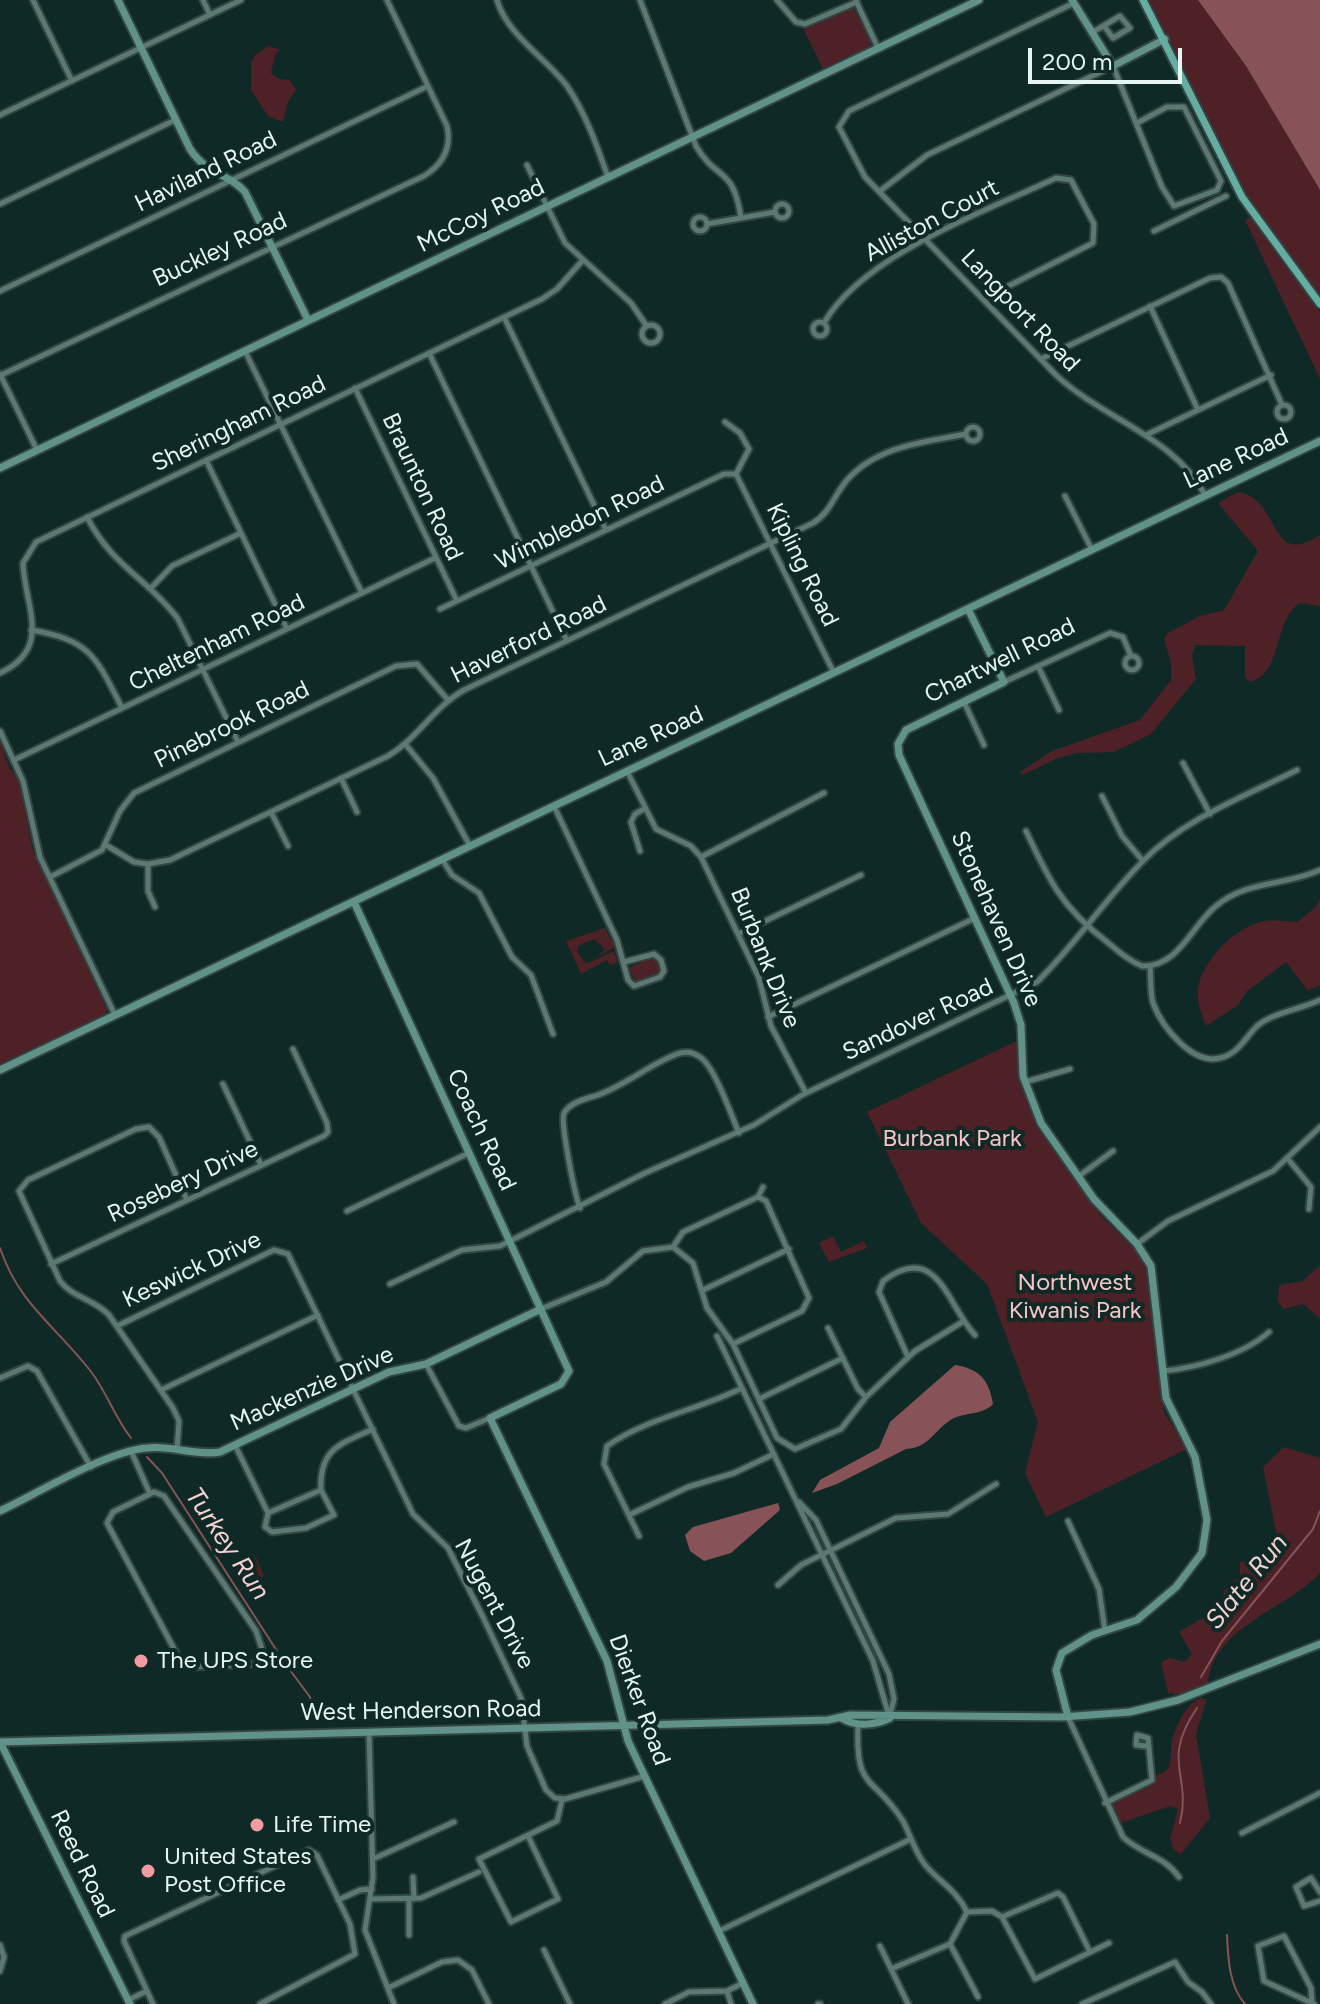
<!DOCTYPE html>
<style>
body{margin:0}
#map{position:relative;width:1320px;height:2004px;overflow:hidden;background:#0f2a26;font-family:Figtree,sans-serif}
canvas{display:block}
.scale{position:absolute;left:1028px;top:48px;width:154px;height:36px;box-sizing:border-box;border:4px solid #e5f5f2;border-top:0;padding-left:10px;font-size:24px;line-height:28px;white-space:nowrap;color:#e5f5f2;-webkit-text-stroke:6px #0f2a26;paint-order:stroke}
</style>
<div id="map">
<canvas width="1320" height="2004"></canvas>
<div class="scale">200 m</div>
</div>
<script>
const c = document.querySelector('canvas').getContext('2d');
c.lineJoin = 'round';
function fill(path, color) { c.fillStyle = color; c.fill(path, 'evenodd'); }
function trace(path, color, width, dash) { c.strokeStyle = color; c.lineWidth = width; c.lineCap = dash ? 'butt' : 'round'; c.setLineDash(dash || []); c.stroke(path); }
function write(font, color, halo, rows, align = 'center') {
  c.font = font + ' Figtree,sans-serif'; c.lineWidth = 8; c.setLineDash([]); c.textBaseline = 'middle'; c.strokeStyle = halo; c.fillStyle = color; for (const [text, x, y, turn = 0] of rows) {
    c.save(); c.translate(x, y); c.rotate((+turn || 0) * Math.PI / 180); c.textAlign = isNaN(turn) ? turn : align; if (halo) c.strokeText(text, 0, 0); c.fillText(text, 0, 0); c.restore();
  }
}
fill(new Path2D(`
 M1143,0H1198L1246,66L1320,190V304L1244,200Z
 M853,8L870,36V47L823,69L802,26L815,25Z
 M269,46L280,50L275,55L271,73L279,79L290,80L296,90L288,102L283,122L268,116L251,90V63L255,55Z
 M1250,217L1320,312V379L1245,220Z
 M1238,492C1282,498 1267,570 1320,535V606L1300,603C1272,621 1284,673 1250,682L1245,677V646L1196,645L1192,654L1196,679L1151,734L1114,752L1075,753L1056,759L1022,775L1020,772L1052,751L1140,720L1171,680V663L1164,639L1168,633L1200,616L1224,610L1258,551L1218,503Z
 M0,740L9,767L19,780L33,851L107,1009L104,1017L0,1067Z
 M1320,899V985L1308,991L1286,962L1247,991L1238,1005L1206,1026C1201,1013 1195,998 1199,983C1206,957 1238,925 1265,921C1275,919 1287,922 1297,922L1316,907Z
 M605,928L611,940L613,936L615,948L612,944L614,948L596,957L605,949L594,939L578,946L577,951L586,964L614,951L618,962L610,965L607,960L581,974L566,941Z
 M652,957L657,959L661,971L636,983L629,968Z
 M1017,1041L1019,1076L1038,1125L1102,1217L1138,1252L1148,1270L1161,1395L1164,1412L1187,1449L1046,1517L1025,1473L1038,1422L987,1284L921,1223L867,1112Z
 M833,1236L841,1252L864,1241L867,1248L829,1262L819,1243Z
 M1320,1265V1319L1304,1304L1283,1309L1278,1301L1279,1285L1303,1281Z
 M1284,1447L1320,1458V1573C1286,1610 1213,1626 1208,1684L1179,1694L1168,1693L1161,1662L1170,1658L1185,1662L1192,1654L1179,1632L1201,1619L1214,1616L1225,1590L1240,1576V1562L1265,1561L1279,1546L1263,1467Z
 M256,1557L264,1576L246,1585L237,1566Z
 M1201,1698L1207,1699L1196,1734L1210,1818L1181,1854L1174,1850L1170,1839L1178,1809L1170,1806L1121,1823L1111,1799L1113,1795L1166,1771C1174,1762 1169,1751 1172,1740C1178,1723 1185,1704 1201,1698Z`), '#4d2126');
fill(new Path2D(`
 M1198,0H1320V190L1246,66Z
 M955,1365C980,1369 989,1380 993,1404C983,1415 966,1412 952,1419C934,1430 929,1448 906,1449L837,1484L812,1493L820,1480L879,1448L890,1422Z
 M778,1503L780,1510L731,1553L704,1561L690,1551L685,1535L693,1527Z`), '#885358');
trace(new Path2D(`
 M0,1248C19,1305 57,1327 92,1373C107,1393 115,1418 131,1438
 M147,1457L162,1473L277,1651
 M284,1662L310,1697L312,1714
 M1201,1677L1222,1641L1313,1529L1320,1511
 M1180,1823C1192,1774 1160,1762 1197,1708
 M1227,1935C1228,1958 1229,1986 1245,2004`), '#885358', 2);
const street = new Path2D(`
 M33,0L72,81
 M203,0L210,15
 M497,0C507,35 546,58 567,86C586,114 597,146 608,177
 M640,0L696,146C717,182 733,165 741,218
 M777,0L796,22L805,24L857,2
 M856,1L878,48
 M1074,3L849,111L839,127L865,177L1056,375C1103,419 1175,437 1205,495
 M1093,32L1120,16L1130,28L1113,38L1104,26
 M0,115L241,0
 M527,165L565,243L631,303L646,325
 M880,191L927,155L1113,66L1162,187L1174,206L1217,190L1221,181L1184,107H1167L1137,123
 M0,204L175,120
 M775 211a7 7 0 1 1 14 0a7 7 0 1 1-14 0Z
 M693 224a7 7 0 1 1 14 0a7 7 0 1 1-14 0Z
 M707,224L775,212
 M1154,231L1226,196
 M0,291L428,86
 M1150,306L1198,410
 M504,317L606,530
 M813 329a7 7 0 1 1 14 0a7 7 0 1 1-14 0Z
 M824,323C863,255 986,211 1056,178L1071,180L1094,224L1093,243L983,299
 M642 334a9 9 0 1 1 18 0a9 9 0 1 1-18 0Z
 M245,351L362,593
 M429,353L567,641
 M1041,359L1210,278L1221,277L1228,283L1282,405
 M0,374L37,450
 M1,375L424,176C443,164 452,148 447,126L387,0
 M355,388L457,601
 M1277 412a7 7 0 1 1 14 0a7 7 0 1 1-14 0Z
 M725,422L740,433L749,449L736,474
 M966 434a7 7 0 1 1 14 0a7 7 0 1 1-14 0Z
 M1146,435L1271,375
 M206,460L287,629
 M736,474L834,673
 M1065,496L1092,550
 M87,517C112,566 148,579 178,619L238,742
 M150,589L172,566L241,533
 M440,609L724,474H736
 M31,630C91,640 96,657 122,708
 M1125 663a7 7 0 1 1 14 0a7 7 0 1 1-14 0Z
 M1038,666L1059,710
 M0,673C54,648 24,605 23,563L36,542L542,299L557,289L583,260
 M1004,682L1110,633L1123,637L1131,656
 M964,702L984,745
 M0,731L23,781L40,857L115,1015
 M406,745L433,778L470,846
 M14,760L435,558
 M1183,763L1210,814
 M627,771L656,829L691,846L701,857L759,978L771,1026L806,1093
 M341,778L357,812
 M1102,796L1122,836L1143,861
 M554,806L617,940L628,980L634,986L660,977L664,971L661,960L654,954L624,962
 M271,812L288,846
 M1026,831C1049,880 1062,908 1106,941C1118,951 1128,960 1142,966C1179,967 1191,926 1216,906C1247,880 1285,886 1320,870
 M106,845L134,862L148,864L170,860L388,756C418,738 434,707 464,690L813,523C830,513 834,495 847,480C877,446 924,442 966,434
 M640,851L631,822L635,814L644,809
 M701,857L824,793
 M442,859L452,875L479,893L512,957L531,975L553,1034
 M148,864V891L155,907
 M50,877L102,850L120,811L134,793L396,666L417,664L448,700
 M738,934L861,875
 M1150,966C1151,978 1150,992 1153,1003C1162,1027 1192,1065 1220,1058C1238,1054 1245,1038 1257,1026C1272,1013 1301,1009 1320,1000
 M768,1017L975,918
 M1025,1082L1070,1069
 M223,1084L261,1165
 M1288,1159L1311,1187L1309,1209
 M1079,1176L1113,1151
 M580,1208C575,1196 560,1122 564,1113C570,1103 584,1099 595,1096C625,1086 648,1065 677,1054C685,1051 693,1052 700,1057C715,1067 731,1115 739,1133
 M347,1211L469,1153
 M1137,1244L1168,1221L1273,1171L1320,1127
 M673,1247L683,1232L758,1197L763,1187
 M51,1264L324,1136L328,1132L327,1123L293,1049
 M390,1284L462,1250L500,1246L645,1173L754,1125L802,1095L1037,982C1076,944 1105,899 1143,861C1184,819 1245,796 1297,770
 M703,1290L789,1249
 M541,1309L606,1282L643,1251L673,1247L693,1263L707,1308L733,1344L777,1438L795,1449L841,1429L866,1397L915,1351L964,1321
 M117,1326L274,1250L288,1254L413,1514L448,1548L482,1615L521,1698L527,1746L546,1790L555,1798L565,1799L645,1776
 M828,1328L858,1389L866,1397
 M717,1336L873,1661L889,1716
 M733,1344L802,1311L809,1298L766,1201L758,1197
 M908,1357L879,1292L883,1281C938,1240 947,1306 975,1335
 M426,1364L459,1426L466,1428L490,1418
 M1163,1371C1196,1368 1243,1355 1269,1332
 M0,1378L28,1366L37,1371L91,1467
 M161,1390L318,1315
 M759,1399L843,1358
 M235,1445L268,1513L321,1490C319,1449 340,1444 373,1429
 M177,1449L179,1421L173,1408L109,1315C94,1299 73,1298 60,1281L19,1191L28,1180L136,1129L149,1127L159,1137L187,1200
 M131,1451L150,1494
 M154,1492L164,1496L256,1631L262,1649L255,1664L192,1667L181,1662L107,1523L113,1512Z
 M799,1502L816,1520L889,1674L894,1699L890,1715
 M268,1513L265,1527L272,1532L306,1528L334,1515L321,1490
 M629,1515L688,1487L734,1473L774,1454
 M1068,1521L1099,1589L1105,1631
 M639,1536L604,1464L607,1446C647,1418 698,1410 742,1388
 M778,1585L801,1565L896,1518L948,1514L996,1484
 M1068,1717L1123,1837C1141,1854 1163,1855 1179,1877
 M858,1724C855,1792 873,1774 903,1821C911,1836 915,1853 926,1866C941,1883 957,1891 967,1912
 M369,1732L373,1877L365,1930L394,2004
 M1105,1803L1152,1780L1148,1738L1137,1735L1136,1745L1146,1746
 M1242,1833L1320,1793
 M528,1836L558,1899L511,1922L479,1859L557,1821L562,1800
 M373,1859L454,1822
 M413,1877L414,1899
 M1320,1892L1311,1878L1296,1887L1304,1906L1320,1901
 M370,1899L421,1898L479,1872
 M409,1899V1935
 M338,1900L360,1890L372,1889
 M967,1912L992,1911L1002,1917L1035,1979L1109,1943
 M1002,1917L1058,1893L1063,1897L1090,1952
 M719,1931L911,1839
 M950,1944L978,1997
 M950,1944L967,1912
 M0,1945L4,1957L0,1971
 M880,1946L908,2004
 M544,1950L570,2004
 M891,1969L950,1944
 M388,1988L442,1962L458,1960L472,1970L489,2004
 M727,1991L731,2004
 M128,2000L147,1991
 M1312,2003L1311,1988L1284,1936L1258,1946L1264,1981L1314,2004
 M153,2004L124,1941L125,1936L309,1850L317,1855L350,1924L355,1954L260,2004
 M665,2004L689,1992L727,1991L743,1983
 M818,2004H820
 M1082,2004L1175,1962L1188,1982L1202,1992L1211,2004`);
const secondary = new Path2D(`
 M118,0L190,149C208,176 229,173 245,192L308,320
 M1072,0L1113,66L1165,39
 M0,468L979,0
 M968,609L1004,682L906,730L898,744L899,755L1014,1003L1021,1025L1023,1076L1041,1123L1094,1199L1137,1244L1151,1266L1166,1398L1195,1457L1207,1520L1202,1553L1176,1587L1137,1620L1092,1635L1062,1653L1056,1670L1068,1717
 M354,902L569,1371L561,1384L490,1418L607,1661L628,1741L753,2004
 M0,1070L1320,441
 M0,1511C38,1493 107,1451 147,1448C172,1445 195,1456 220,1452L389,1372L426,1364L541,1309
 M843,1719C857,1727 876,1725 890,1718
 M0,1742L828,1720L850,1715L1062,1717L1130,1712L1178,1700L1320,1644
 M0,1742L130,2004`);
const primary = new Path2D(`
 M1143,0L1242,197L1320,304`);
trace(street, '#324541', 9);
trace(secondary, '#324541', 11);
trace(primary, '#324541', 11);
trace(street, '#5b7872', 5);
trace(secondary, '#609289', 7);
trace(primary, '#65aca1', 7);
for (const [x, y, r, color] of [
 [141,1661,8,"#f49aa1"],
 [257,1825,8,"#f49aa1"],
 [148,1871,8,"#f49aa1"]
]) { const dot = new Path2D(); dot.arc(x, y, r, 0, 2 * Math.PI); c.fillStyle = color; c.fill(dot); trace(dot, '#0f2a26', 3); }
write('24px', '#e5f5f2', '#0f2a26', [
 ["Haviland Road",206,172,-26],
 ["McCoy Road",481,216,-26],
 ["Alliston Court",932,221,-28],
 ["Buckley Road",220,250,-25],
 ["Langport Road",1020,311,46],
 ["Sheringham Road",239,424,-26],
 ["Lane Road",1236,459,-25],
 ["Braunton Road",422,487,65],
 ["Wimbledon Road",580,523,-26],
 ["Kipling Road",802,565,64],
 ["Haverford Road",529,640,-26],
 ["Cheltenham Road",217,643,-26],
 ["Chartwell Road",1000,661,-26],
 ["Pinebrook Road",232,725,-26],
 ["Lane Road",651,737,-25],
 ["Stonehaven Drive",996,919,66],
 ["Burbank Drive",765,958,68],
 ["Sandover Road",918,1020,-25],
 ["Coach Road",481,1130,65],
 ["Rosebery Drive",183,1182,-25],
 ["Keswick Drive",192,1270,-25],
 ["Mackenzie Drive",312,1389,-24],
 ["Nugent Drive",494,1604,62],
 ["Dierker Road",639,1700,70],
 ["West Henderson Road",421,1711,-1],
 ["Reed Road",82,1864,64]
]);
write('24px', '#f8c4c6', '#0f2a26', [
 ["Burbank Park",952,1139],
 ["Northwest",1075,1283],
 ["Kiwanis Park",1075,1311]
]);
write('24px', '#e5f5f2', '#0f2a26', [
 ["The UPS Store",157,1661],
 ["Life Time",273,1825],
 ["United States",164,1857],
 ["Post Office",164,1885]
], 'left');
write('italic 26px', '#f5d1d3', '#0f2a26', [
 ["Turkey Run",227,1544,56],
 ["Slate Run",1247,1582,-51]
]);
</script>
